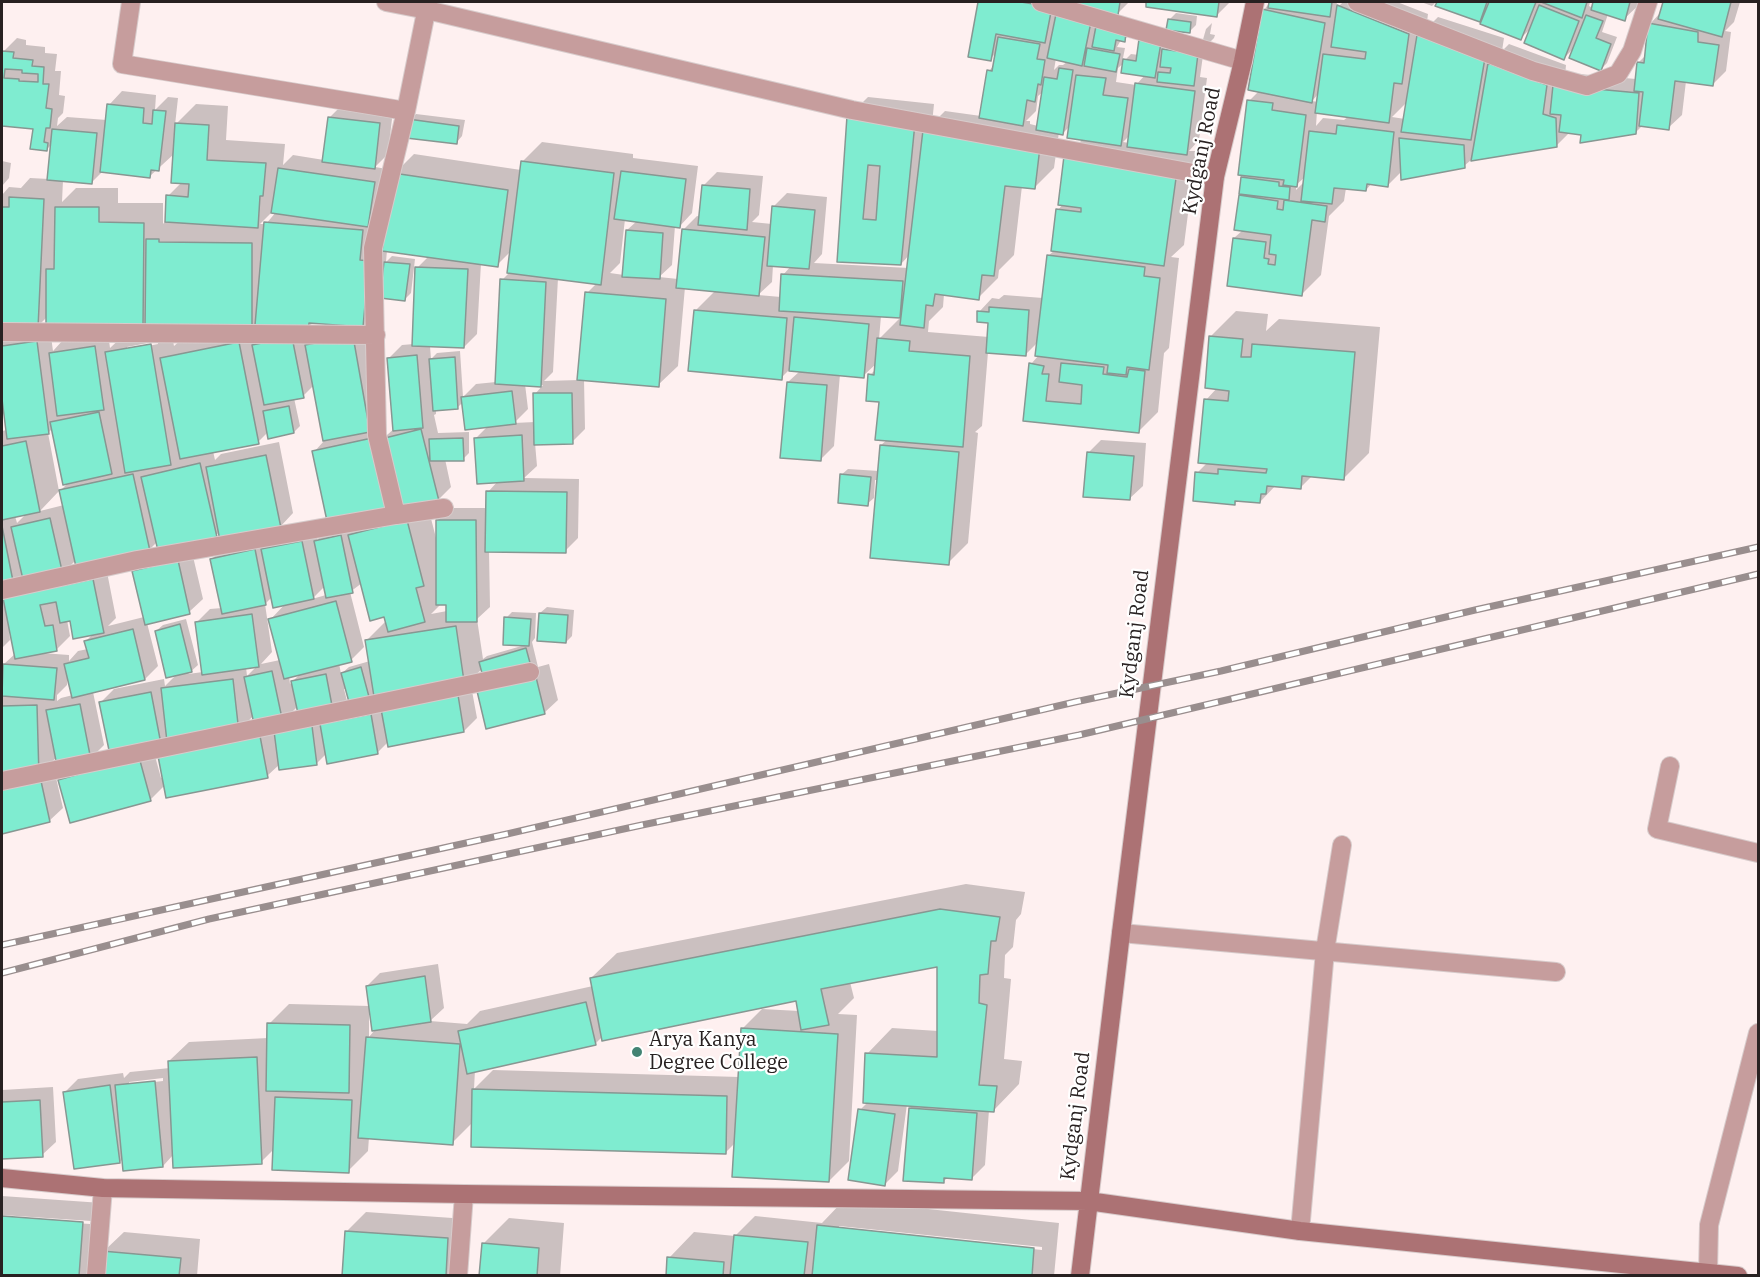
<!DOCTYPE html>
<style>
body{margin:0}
#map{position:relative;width:1760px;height:1277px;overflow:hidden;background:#fef0f0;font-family:"IBM Plex Serif",serif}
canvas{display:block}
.frame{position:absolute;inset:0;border:3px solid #282121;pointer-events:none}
</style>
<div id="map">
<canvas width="1760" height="1277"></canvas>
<div class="frame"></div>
</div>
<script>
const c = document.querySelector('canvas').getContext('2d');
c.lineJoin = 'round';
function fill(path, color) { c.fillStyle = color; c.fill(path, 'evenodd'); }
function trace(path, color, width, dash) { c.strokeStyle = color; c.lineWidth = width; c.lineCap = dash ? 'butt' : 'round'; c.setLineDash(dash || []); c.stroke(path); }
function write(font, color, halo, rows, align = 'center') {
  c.font = font + ' "IBM Plex Serif",serif'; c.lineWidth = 4.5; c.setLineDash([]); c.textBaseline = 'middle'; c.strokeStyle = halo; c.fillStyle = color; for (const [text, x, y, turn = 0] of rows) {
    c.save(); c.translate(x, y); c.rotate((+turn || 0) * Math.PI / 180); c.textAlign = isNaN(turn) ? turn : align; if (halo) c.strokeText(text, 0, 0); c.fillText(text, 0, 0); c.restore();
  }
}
fill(new Path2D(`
 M980,2H1063L1082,4V2H1129L1118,13L1103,11L1130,34L1124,40H1121L1117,47L1125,48L1122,63L1131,54L1139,55L1167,37L1165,49L1170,44L1204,48L1200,77L1207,78L1199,140L1189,151H1196L1184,245L1171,257L1179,258L1169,348L1164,353L1158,412L1138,432L1024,419L1031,364L1039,355L1038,342L1025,355L988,352L982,426L975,432L978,433L968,543L948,563L878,480H875L874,498L867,504L841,475L848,469L879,471L881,445L888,439L880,401L870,375L876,369L877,363L863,376L840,374L834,446L820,460L788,382L800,371L789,370L781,378L695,311L716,290L685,287L678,366L658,385L584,379L585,429L572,442L535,443L537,466L524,478L579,479L578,538L565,551L489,550L490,607L477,619L483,659L487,656L525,645L506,618L512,612L536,613L535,638L532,642L538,667L549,664L558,700L544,713L487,684L482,669L470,680L477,718L464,731L388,742L378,752L327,753L316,764H280L267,776L165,785L150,800L59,780L73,767L111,756L101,702L114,689L164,679L165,686L176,675L156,631L163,625L186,619L198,665L188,674L203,672L196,623L210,609L222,608L212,559L225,546L315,528L317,540L329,528L314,452L324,441L314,385L303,396L294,398L300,426L294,432H268L258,442L213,451L215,460L221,454L279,442L293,513L280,527L220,532L216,535L157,542L149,550L76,560L59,577L106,567L116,618L108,626L144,617L134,571L147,558L191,548L203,599L189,612L147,623L158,666L145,679L93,692L104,745L91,758L57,757L42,771L54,769L63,808L49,821L2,832V687H3L4,664L16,653L9,630L10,640L2,648V599H4L26,583L23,574L13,584L2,587V431L7,430L2,387V342L9,334L50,329L53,351L63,340L108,333L110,348L126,333L156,327L147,321L143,325L47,317L37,327L2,325V195L9,187L21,188L30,178L49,179L52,144L46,150L34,128L2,124V70L3,52L17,38L26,40V45L45,47V53L57,54L55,71H61L59,95L65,96L63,113L58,118L57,126L67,117L107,120L109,105L122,91L156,95L155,110L168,97L178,98L175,125L196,104L228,106L226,140L285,144L283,165L293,155L324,160L330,117L343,104L393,110L388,154L375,167L387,169L394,174L414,154L521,170L522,162L542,142L633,154V158L698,166L692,213L679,227L675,226L672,265L659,277L678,279L683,230L697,216L701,217L704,185L717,172L763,176L759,215L752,222L772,224L774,206L787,193L827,197L822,254L814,263L909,268L910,254L901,264L839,260L848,117L868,97L934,104L932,124L945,111L981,116L989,71L994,65L996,53L990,59L970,55ZM1056,58L1068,61L1063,65H1059L1054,70ZM1125,62L1145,75L1136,85L1116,82L1118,68ZM1044,91L1038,126L1030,124V121H1026L1036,111L1038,96ZM1070,126L1083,139L1065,157L1063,204L1058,210L1055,250L1048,256L1043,298L1004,295L999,299L992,298L979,312L990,322L989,337L928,332L929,321L943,307L944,294L978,298L998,278L999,270L1014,255L1022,186L1034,188L1054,168L1059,132L1063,133ZM1130,135L1129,143L1123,142ZM174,154L182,182L168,196L166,220L163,224V203H118V188H76L62,202L63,180L92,182L103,171L150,176ZM272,212H276L266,224H260ZM625,219L637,221L627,230L624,275L610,273L620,263ZM387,250L429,256L417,268L414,344L402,345L389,358L395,428L387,435L385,426L383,297L405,299L411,293L415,259L392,256L386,262ZM511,251L509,273L502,280L496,382L476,384L463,397L460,351L437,353L431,359L430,346L464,347L477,334L481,263L497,265ZM773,265L791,266L783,275L781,297L758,295L772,282ZM558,278L597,283L587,293L579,380L544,381L553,372ZM903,313V319H899L879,339L881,316L900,317ZM314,322L356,326L320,332L309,344L305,327H308ZM170,326L182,339L174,346ZM158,341V344L127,350V347ZM525,384L543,385L535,394V422L514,423L528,409ZM463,402L488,426L476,438L498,481L488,492L487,508H450L437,521L436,538L427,503L438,500L451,487L445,459H463L469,453V432L438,433L434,415L436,414V410L457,408ZM53,428L69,482L61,490L64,505L40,511L59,491L48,433ZM26,514L17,523L15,516ZM362,583L387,620L366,641L370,661L349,667L341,674L339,663L351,660L364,647L350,592ZM325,586L326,595L312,599ZM272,597L286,603L270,620L280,660L261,664L272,652L265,604ZM442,603H447V611L431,614ZM67,620H71L94,633L86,641L88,649L78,651L69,661V655L42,653L57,649L70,636ZM257,666L247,676L246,667ZM301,673L290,684L289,676ZM68,676L73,695L61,698L57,701V695L67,685ZM344,689H347L352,708L347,701ZM298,706L300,717L285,719ZM253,716L256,728L239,731ZM168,736L163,777L161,778L152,745L160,743Z
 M1148,2H1230L1217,15L1147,6Z
 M1270,2H1337L1336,9L1343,2H1397L1428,14L1426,29L1438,17L1504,38L1502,51L1509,44L1566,65L1565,76L1568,73L1636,79L1638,63L1646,55L1650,24L1661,12L1664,2H1740L1734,22L1725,31L1731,32L1726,71L1713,84L1686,81L1682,115L1668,128L1643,125L1635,133L1583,134L1570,132L1557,145L1471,160L1464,166L1402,171L1388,185L1372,183L1366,190L1346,188L1344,201L1329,216L1321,275L1301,295L1234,238L1243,230L1240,196L1243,193L1242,178L1246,174L1249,101L1259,91L1264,10ZM1319,93L1318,102L1312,101ZM1407,102L1405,119L1392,117ZM1317,111L1349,116L1344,120L1323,118L1316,126ZM1305,177L1304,182L1296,190V185Z
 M1421,2H1436L1432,6Z
 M1439,2H1590L1589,6L1593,8L1595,2H1642L1624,19L1608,14L1602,32L1617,37L1607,63L1601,69L1576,46L1564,58L1533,26L1521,38L1437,5Z
 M1176,13L1197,16L1196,25L1189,32L1170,19Z
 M1212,23L1210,34L1215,35L1214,38L1208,44L1202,43L1206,29Z
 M416,114L465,120L462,136L456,143L410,120Z
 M2,161L11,163L9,178L2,186Z
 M1236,311L1268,314L1266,331L1279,319L1380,327L1369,453L1344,478L1312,476L1301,487L1276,485L1260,502L1238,500L1235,503L1197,473L1207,463L1206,400L1217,388L1211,336Z
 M1101,440L1146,443L1143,486L1129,499L1088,453Z
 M547,607L574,610L572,636L566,642L540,613Z
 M966,884L1025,892L1021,914L1016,920L1013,947L1005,955L1004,978L1011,979L1004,1059L1022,1061L1019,1084L994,1110H989L985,1165L971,1179L948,1177L943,1182L910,1108L914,1105L907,1104L898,1171L885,1184L860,1110L868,1102L867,1054L892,1028L938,1031V965L850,982L854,998L838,1014L857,1015L849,1161L829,1181L736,1142L725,1153L473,1122L452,1143L369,1137L368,1151L348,1171L274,1149L261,1162L173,1155L163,1166L124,1158L120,1162L65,1092L78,1079L123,1073L124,1078L130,1072L170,1068L169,1061L189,1042L268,1038L269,1024L289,1004L370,1006L367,986L380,973L438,964L444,1008L430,1021L467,1024L480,1011L593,986L591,978L617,953ZM797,1000L799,1011L762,1009L742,1029L740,1077L493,1070L474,1089L475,1070L595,1044L603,1036ZM369,1010H371L374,1031L369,1037ZM163,1078V1081L129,1085V1082Z
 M53,1087L56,1142L42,1155L2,1158V1090Z
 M2,1196L102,1203L96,1276H2V1218L90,1224L91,1221L2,1215Z
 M844,1200L1059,1223L1054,1276H667L669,1258L694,1232L735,1236L755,1216L822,1223ZM839,1226L1042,1247V1250L839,1229Z
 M366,1212L467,1219L463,1276H343L346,1232Z
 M509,1218L564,1223L560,1276H481L483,1244Z
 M124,1232L200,1239L197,1276H102L104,1251Z`), '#0003');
const building = new Path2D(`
 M978,2H1021L1052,7L1045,43L996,34L991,61L968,57Z
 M1080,2H1120L1118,15L1080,10Z
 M1146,2H1219L1217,17L1146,7Z
 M1269,2H1332L1330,17L1268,8Z
 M1437,2H1487L1480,22L1435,6Z
 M1489,2H1536L1521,40L1480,24Z
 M1541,2H1587L1582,18Z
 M1593,2H1630L1625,21L1591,10Z
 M1663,2H1731L1722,37L1658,19Z
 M1337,5L1409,34L1402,84L1394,83L1389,123L1315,113L1323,54L1365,59L1366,52L1331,47Z
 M1539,5L1579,21L1564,60L1524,43Z
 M1262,9L1325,23L1312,103L1248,90Z
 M1056,14L1091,22L1082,66L1047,58Z
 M1586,15L1603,21L1596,38L1611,44L1601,71L1569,58Z
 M1168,19L1191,22L1190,33L1166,30Z
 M1648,23L1698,32V42L1719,45L1713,86L1675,81L1669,130L1639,126L1643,92L1634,91L1637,62L1644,63Z
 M1096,26L1126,32L1125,42L1116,40L1114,51L1092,47Z
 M1417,35L1485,58L1471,140L1401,132Z
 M998,37L1040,44L1037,59L1045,60L1041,85L1038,84L1035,102L1027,100L1023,126L979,118L987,70L992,71Z
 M1139,39L1161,43L1155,78L1121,73L1123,59L1136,61Z
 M1087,48L1120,54L1116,72L1084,66Z
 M1162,49L1198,54L1194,86L1157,82L1158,72L1170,73L1171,68L1160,67Z
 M2,51L14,52L13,58L33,60L32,66L44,67L43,84H49L46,108L52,109L50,128H46L44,142L48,143L47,151L30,149L33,129L2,126ZM5,69L22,70V73L38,74V82L19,81V79L4,78Z
 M1488,63L1547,85L1543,114L1556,118L1557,147L1471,161Z
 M1059,68L1073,70L1063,135L1036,130L1044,77L1057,79Z
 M1076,75L1106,78L1103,95L1128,98L1121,146L1067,138Z
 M1135,83L1195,91L1187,155L1127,147Z
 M1553,85L1639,93L1636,134L1580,143L1581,135L1559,132L1561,115L1550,114Z
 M1247,100L1273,103L1272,110L1306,115L1297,187L1283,185L1284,180L1238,175Z
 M107,104L144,108L143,123L152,124L153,110L166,111L159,171L151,170L150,178L100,172Z
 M847,116L915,123L901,265L837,262ZM868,165L880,166L876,220L863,219Z
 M328,117L380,123L375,169L322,162Z
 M408,119L459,126L457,144L406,138Z
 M175,123L209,125L207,160L266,163L263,196H260L258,228L165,222L166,195L188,197L189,184L171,183Z
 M1337,125L1394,132L1388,187L1367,184L1366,191L1334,188L1332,204L1301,201L1309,131L1336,134Z
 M52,129L97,133L92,184L47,180Z
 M923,130L1040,147L1035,189L1005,186L994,276L982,275L979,300L935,294L933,306L926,305L924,328L900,325Z
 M1399,138L1464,145L1465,168L1401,180Z
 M1064,156L1177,171L1164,266L1051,251L1056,209L1081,212V208L1058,205Z
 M521,161L614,173L601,285L507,273Z
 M278,168L375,182L368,227L271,213Z
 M621,171L686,179L680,228L614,219Z
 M393,173L508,190L498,267L382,251Z
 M1241,177L1279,182V186L1290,187L1289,200L1239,194Z
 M702,185L750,189L747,230L698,225Z
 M1239,195L1278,201L1277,209L1283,210L1284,200L1327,206L1325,222L1312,220L1302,296L1227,286L1233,238L1266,242L1264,258L1269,259L1268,264L1275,265L1276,255L1269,254L1271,235L1234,230Z
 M9,197L44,199L38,328L2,326V207H9Z
 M772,206L815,210L809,269L767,266Z
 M55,207H99V222L144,223L143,326H46V269H54Z
 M264,222L363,230L360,260L369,261L363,327L309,323L308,329L255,325Z
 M682,229L765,237L759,296L676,288Z
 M626,230L663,233L660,279L622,277Z
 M146,239H159V242L252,243V328L145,327Z
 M1047,255L1145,267L1144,276L1160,278L1149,370L1127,367L1126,375L1107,373L1108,365L1035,356Z
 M384,262L410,264L405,301L380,298Z
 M415,267L468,269L464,348L412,346Z
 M781,274L903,281L900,318L779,311Z
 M500,279L546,282L541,387L495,384Z
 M585,292L666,299L659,387L577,380Z
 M989,307L1029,310L1026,356L986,353L988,323L977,322V311L989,312Z
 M694,310L787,318L782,380L688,371Z
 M794,317L869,324L864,378L789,371Z
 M353,336L370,432L323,441L305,345Z
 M1209,336L1243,339L1241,357H1251L1252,344L1355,352L1344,480L1302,476L1301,489L1267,486L1266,494H1261L1260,503L1235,501V505L1193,501L1195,472L1218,474V469L1266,473L1267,469L1198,463L1204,399L1228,401L1229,391L1205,388Z
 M292,337L304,398L264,405L252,345Z
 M877,338L910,341L909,351L970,356L963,447L875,440L879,402L866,401L868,374L874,375Z
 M37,341L49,434L7,439L2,399V346Z
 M239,342L259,444L180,459L160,358Z
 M151,344L171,465L125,473L105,352Z
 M95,346L104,410L57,416L49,353Z
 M417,355L423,428L393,431L387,358Z
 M455,357L458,409L433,411L429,359Z
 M1029,363L1044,366L1042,374H1049L1046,401L1081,404L1082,385L1059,382L1061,363L1104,367L1103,374L1127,377L1129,369L1145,371L1139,433L1023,421Z
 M787,382L827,385L821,461L780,458Z
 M512,391L516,424L465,430L461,397Z
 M533,393H572L573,444L534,445Z
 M289,406L294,433L268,439L263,411Z
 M99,412L112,474L63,485L50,422Z
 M421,429L439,501L398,511L381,439Z
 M522,435L524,481L477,484L474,438Z
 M372,438L387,508L327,521L312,451Z
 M463,438L464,461H430L429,439Z
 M26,441L40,512L2,520V446Z
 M880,445L959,452L949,565L870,558Z
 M1087,452L1134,456L1130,500L1083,497Z
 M266,455L281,528L220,541L206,467Z
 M200,463L217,537L158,551L141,477Z
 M133,474L150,551L76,567L59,490Z
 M840,474L871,477L868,506L838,503Z
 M486,491L567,492L566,553L485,552Z
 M50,518L63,575L24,584L11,527Z
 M407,520L424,586L416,588L425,622L388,632L384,617L370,621L348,535Z
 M436,520H476L477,622H446V605H436Z
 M2,526L14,586L2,588Z
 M341,535L353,593L326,598L314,541Z
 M302,541L314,599L273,608L261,549Z
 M255,549L266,605L222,614L210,559Z
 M178,560L190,614L145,625L132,571Z
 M93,579L104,633L73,639L70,621L60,623L56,602L40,605L45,626L53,625L57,651L15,659L3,598Z
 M336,601L352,662L284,679L268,619Z
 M539,613L568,615L566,643L537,641Z
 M252,614L259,667L202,675L195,622Z
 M504,617L531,619L529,646L503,645Z
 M180,624L192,672L166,678L155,631Z
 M456,626L465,688L375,703L365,640Z
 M133,629L145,680L72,698L64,664L89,658L84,641Z
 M526,648L533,674L486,688L479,662Z
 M3,664L57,668L54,700L2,696Z
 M361,667L372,708L352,713L341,673Z
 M272,671L283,723L255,729L244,677Z
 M326,674L334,716L300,723L291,681Z
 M536,677L545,714L486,729L477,691Z
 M233,679L239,733L167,742L161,688Z
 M151,692L161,744L110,755L99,702Z
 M458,695L464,732L388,747L381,709Z
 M80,704L91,760L57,766L46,710Z
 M37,705L39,777L2,778V706Z
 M371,714L378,754L327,764L320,724Z
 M312,726L317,765L279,770L274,731Z
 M260,736L268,778L166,798L158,756Z
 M139,757L151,801L70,823L58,780Z
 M41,781L50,822L2,834V790Z
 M940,909L1000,917L996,941H991L988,974L980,975L979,1003L987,1005L979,1085L997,1086L994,1112L863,1103L865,1053L937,1057V967L821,989L829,1025L801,1030L796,1001L602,1041L590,978Z
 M425,976L431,1022L372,1031L366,986Z
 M586,1002L596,1045L467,1074L458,1031Z
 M267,1023L350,1025L349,1093L266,1091Z
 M741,1028L838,1034L829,1182L732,1177Z
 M366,1037L460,1044L453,1145L358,1138Z
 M257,1057L262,1164L173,1168L168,1061Z
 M155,1081L163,1167L123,1171L115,1085Z
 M110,1085L120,1163L74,1169L63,1092Z
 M472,1089L727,1096L726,1154L471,1147Z
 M275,1097L352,1100L349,1173L272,1170Z
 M40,1100L43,1157L2,1159V1102Z
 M909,1108L977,1113L972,1180L944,1178V1183L903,1181Z
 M858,1109L895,1114L885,1186L848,1180Z
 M2,1216L83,1222L79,1276H2Z
 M817,1225L1034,1248L1032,1276H812Z
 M345,1231L448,1238L446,1276H342Z
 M734,1235L808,1242L804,1276H730Z
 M482,1243L539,1248L537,1276H479Z
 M102,1251L181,1258L179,1276H100Z
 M667,1257L724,1262L723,1276H666Z`);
fill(building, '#7fecd0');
trace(building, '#879792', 1.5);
const street = new Path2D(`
 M131,2L122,64L406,111
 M386,2L427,10L852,110L1215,177
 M428,2L406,111L373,248L377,435L396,515L444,508
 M1041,2L1243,61
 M1357,2L1533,71L1587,86L1618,74L1632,51L1648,2
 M2,332L376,335
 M2,590L137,560L396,515
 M1670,766L1657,829L1758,853
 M2,781L530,672
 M1121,933L1556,972
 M1300,1231L1325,951L1342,845
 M1708,1272L1709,1225L1758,1033
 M96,1276L103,1188
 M458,1276L464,1194`);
const secondary = new Path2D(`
 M2,1178L103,1188L464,1194L1088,1201L1300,1231L1738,1276
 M1080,1276L1121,933L1215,177L1243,61L1255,2`);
trace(street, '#d7cbcb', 20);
trace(secondary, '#d7cbcb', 20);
trace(street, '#c69d9d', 18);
trace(secondary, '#ac7274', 18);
const rail = new Path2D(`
 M2,945L507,834L1075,702L1221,671L1475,610L1758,547
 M2,973L209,919L642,825L1079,735L1758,574`);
trace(rail, '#998e8e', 7);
trace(rail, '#fff', 4.5, [14]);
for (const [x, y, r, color] of [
 [637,1052,6,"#438474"]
]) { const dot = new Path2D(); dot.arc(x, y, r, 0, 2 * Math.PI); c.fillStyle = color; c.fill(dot); trace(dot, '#fff', 2); }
write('20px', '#282121', '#fff', [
 ["Kydganj Road",1202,151,-79],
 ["Kydganj Road",1135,634,-83],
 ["Kydganj Road",1076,1116,-83]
]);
write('20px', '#282121', '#fff', [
 ["Arya Kanya",649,1040],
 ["Degree College",649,1063]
], 'left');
</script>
